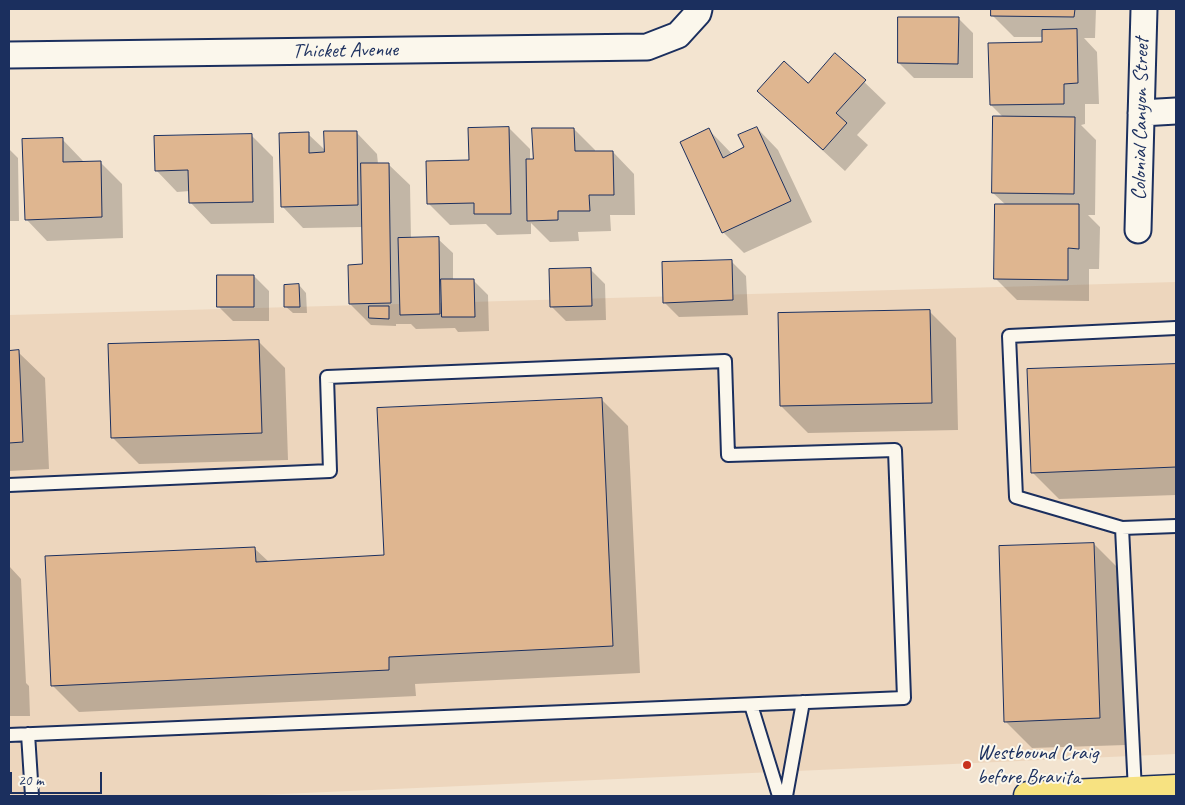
<!DOCTYPE html>
<style>
body{margin:0}
#map{position:relative;width:1185px;height:805px;overflow:hidden;background:#f3e4d0;font-family:Caveat,sans-serif}
canvas{display:block}
.frame{position:absolute;inset:0;border:10px solid #1b2f5e;pointer-events:none}
.scale{position:absolute;left:10px;top:772px;width:92px;height:22px;box-sizing:border-box;border:2px solid #1b2f5e;border-top:0;padding-left:6px;font-size:15px;line-height:18px;white-space:nowrap;color:#1b2f5e;-webkit-text-stroke:4px #fbf7ec;paint-order:stroke}
</style>
<div id="map">
<canvas width="1185" height="805"></canvas>
<div class="frame"></div>
<div class="scale">20 m</div>
</div>
<script>
const c = document.querySelector('canvas').getContext('2d');
c.lineJoin = 'round';
function fill(path, color) { c.fillStyle = color; c.fill(path, 'evenodd'); }
function trace(path, color, width, dash) { c.strokeStyle = color; c.lineWidth = width; c.lineCap = dash ? 'butt' : 'round'; c.setLineDash(dash || []); c.stroke(path); }
function write(font, color, halo, rows, align = 'center') {
  c.font = font + ' Caveat,sans-serif'; c.lineWidth = 4; c.setLineDash([]); c.textBaseline = 'middle'; c.strokeStyle = halo; c.fillStyle = color; for (const [text, x, y, turn = 0] of rows) {
    c.save(); c.translate(x, y); c.rotate((+turn || 0) * Math.PI / 180); c.textAlign = isNaN(turn) ? turn : align; if (halo) c.strokeText(text, 0, 0); c.fillText(text, 0, 0); c.restore();
  }
}
fill(new Path2D(`
 M1176,282V754L238,796H9V315Z`), '#edd6bd');
fill(new Path2D(`
 M993,9H1096L1095,38H1084L1097,52L1099,104H1085V124L1081,125L1096,140L1095,215H1088L1100,227L1099,269H1089V301L1017,300L996,279L1006,205L993,193L1004,118L991,105L1043,43V37H1014L992,15Z
 M958,18L973,33V78H914L899,63Z
 M835,54L886,103L857,135L868,145L845,171L758,91L808,84Z
 M509,128L530,149V160H534L574,129L595,150V152H613L634,174L635,215H610L611,231L578,232L579,241L550,242L531,223V234L497,235L486,224L450,225L428,203L470,161Z
 M757,128L778,150L812,222L744,253L723,232L709,130L732,154L745,148Z
 M356,132L377,154L378,164H388L410,185L411,239H438L453,253V280H473L488,295L489,331L458,332L455,328L416,329L411,324H396V326L371,325L350,304L363,266V227L303,228L282,206L308,134L325,150Z
 M251,135L273,157L274,223L211,224L190,202V191L177,192L156,170Z
 M62,139L83,161V163L100,162L122,184L123,238L47,241L26,219Z
 M9,149L18,158L19,221H9Z
 M731,261L746,276L748,315L679,317L664,302Z
 M590,269L605,284L606,320L566,321L551,306Z
 M254,276L269,291V321H233L218,306Z
 M299,285L306,293L307,313H293L285,306Z
 M929,311L956,338L958,430L808,433L781,406Z
 M258,341L285,368L288,460L139,464L112,437Z
 M9,352H18L45,378L49,469L9,471Z
 M1176,365V495L1059,499L1032,472L1028,371Z
 M601,399L628,426L640,673L415,684L416,696L79,712L52,685L254,548L269,562L385,557Z
 M1094,544L1121,571L1126,745L1032,748L1005,721Z
 M9,566L21,579L26,683L29,686L30,716H9Z`), '#0003');
const building = new Path2D(`
 M991,9H1075L1074,17L991,16Z
 M898,17H959L958,64L898,63Z
 M1077,29L1078,83L1064,84V104L990,105L988,43L1042,42V30Z
 M835,53L866,80L836,113L847,123L823,150L757,91L784,61L808,83Z
 M993,116L1075,117L1074,194L992,193Z
 M509,127L511,214H474V203L427,204L426,161L469,160L468,128Z
 M757,127L791,201L722,233L680,142L709,128L723,158L744,147L738,135Z
 M532,128H574L575,151H613L614,195H589L590,211H558V220L527,221L526,159H533Z
 M324,131H357L358,205L281,207L279,133L309,132V153L324,152Z
 M252,134L253,202L189,203L188,170L155,171L154,136Z
 M63,138V162L101,161L102,217L25,220L22,139Z
 M361,163H389L391,303L349,304L348,265L362,264Z
 M995,204H1079V249L1068,248V280L994,279Z
 M439,237L440,314L400,315L398,238Z
 M732,260L733,300L663,303L662,262Z
 M591,268L592,306L550,307L549,269Z
 M217,275H254V307H217Z
 M441,279H474L475,317H442Z
 M299,284L300,307H284V285Z
 M369,306H389V319L369,318Z
 M930,310L932,403L780,406L778,313Z
 M259,340L262,433L111,438L108,344Z
 M19,350L23,442L9,443V351Z
 M1176,364V467L1031,473L1027,369Z
 M602,398L613,646L389,657V670L51,686L45,556L255,547L256,562L384,555L377,408Z
 M1094,543L1100,718L1004,722L999,546Z`);
fill(building, '#dfb690');
trace(building, '#1b2f5e', 1);
const service = new Path2D(`
 M9,485L330,471L327,377L725,361L728,455L895,450L904,698L9,735
 M1122,528L1176,526
 M751,705L779,796
 M28,734L32,796
 M1135,791L1122,528L1016,497L1009,336L1176,328
 M786,796L803,702`);
const minor = new Path2D(`
 M9,55L647,47L678,35L698,13L699,9
 M1141,113L1176,111
 M1138,230L1144,9`);
const primary = new Path2D(`
 M1028,796L1176,789`);
trace(service, '#1b2f5e', 16);
trace(minor, '#1b2f5e', 29);
trace(primary, '#1b2f5e', 31);
trace(service, '#fbf7ec', 12);
trace(minor, '#fbf7ec', 25);
trace(primary, '#f7e281', 28);
for (const [x, y, r, color] of [
 [967,765,5,"#c8321e"]
]) { const dot = new Path2D(); dot.arc(x, y, r, 0, 2 * Math.PI); c.fillStyle = color; c.fill(dot); trace(dot, '#fbf7ec', 2); }
write('21px', '#1b2f5e', '#fbf7ec', [
 ["Thicket Avenue",345,51,-1],
 ["Colonial Canyon Street",1141,119,-89]
]);
write('21px', '#1b2f5e', '#fbf7ec', [
 ["Westbound Craig",977,753],
 ["before Bravita",977,777]
], 'left');
</script>
